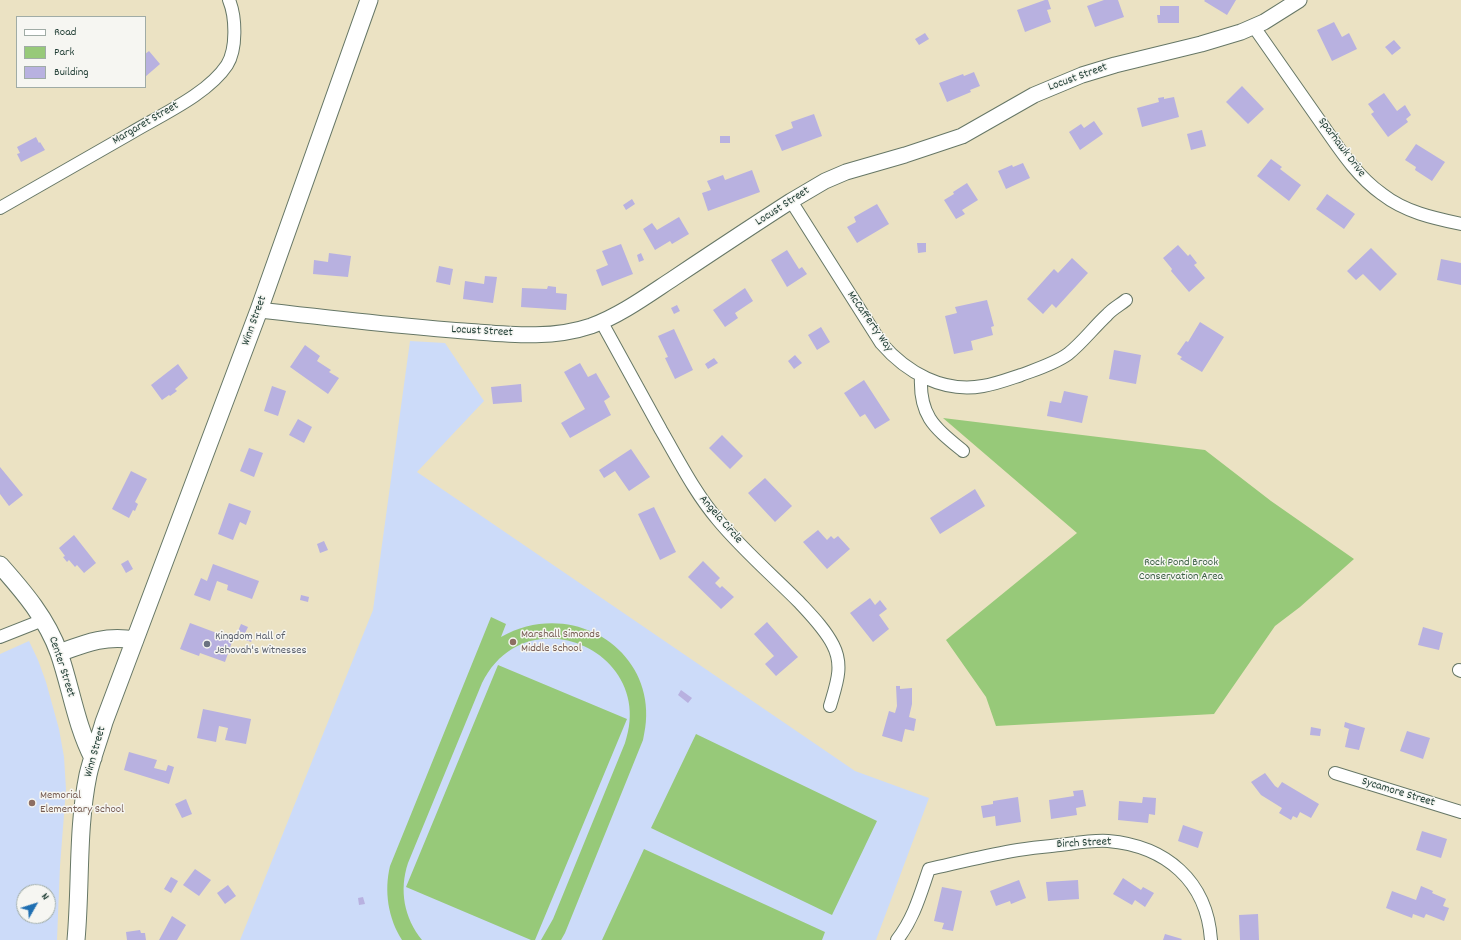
<!DOCTYPE html>
<style>
body{margin:0}
#map{position:relative;width:1461px;height:940px;overflow:hidden;background:#ebe2c3;font-family:Dekko,sans-serif}
canvas{display:block}
.legend{position:absolute;left:16px;top:16px;width:130px;height:72px;box-sizing:border-box;background:#f6f6f2;border:1px solid #a0aca6;margin:0;padding:5px 7px;list-style:none;font-size:12px;color:#1f3d34}
.legend li{display:flex;align-items:center;gap:8px;height:20px}
.legend b{width:20px;border:1px solid #a0aca6}
.north{position:absolute;left:16px;top:884px;width:40px;height:40px;box-sizing:border-box;background:#f6f6f2;border:1px solid #a0aca6;border-radius:50%;rotate:51deg;font-size:11px;font-weight:700;line-height:16px;text-align:center;color:#1f3d34}
.north::after{content:'';display:block;margin:auto;width:14px;height:18px;background:#1f6fb2;clip-path:polygon(50% 0,100% 100%,50% 72%,0 100%)}
</style>
<div id="map">
<canvas width="1461" height="940"></canvas>
<ul class="legend">
<li><b style="height:5px;background:#fff"></b>Road</li>
<li><b style="height:11px;background:#97c979"></b>Park</li>
<li><b style="height:11px;background:#b8b1e0"></b>Building</li>
</ul>
<div class="north">N</div>
</div>
<script>
const c = document.querySelector('canvas').getContext('2d');
c.lineJoin = 'round';
function fill(path, color) { c.fillStyle = color; c.fill(path, 'evenodd'); }
function trace(path, color, width, dash) { c.strokeStyle = color; c.lineWidth = width; c.lineCap = dash ? 'butt' : 'round'; c.setLineDash(dash || []); c.stroke(path); }
function write(font, color, halo, rows, align = 'center') {
  c.font = font + ' Dekko,sans-serif'; c.lineWidth = 3; c.setLineDash([]); c.textBaseline = 'middle'; c.strokeStyle = halo; c.fillStyle = color; for (const [text, x, y, turn = 0] of rows) {
    c.save(); c.translate(x, y); c.rotate((+turn || 0) * Math.PI / 180); c.textAlign = isNaN(turn) ? turn : align; if (halo) c.strokeText(text, 0, 0); c.fillText(text, 0, 0); c.restore();
  }
}
fill(new Path2D(`
 M410,341L445,343L484,401L417,472L855,771L929,798L876,940H240L373,610Z
 M29,641L38,660L46,682L59,729L64,757L66,789L60,866L57,940H0V654ZM24,892H48V916H24Z`), '#ccdbf9');
fill(new Path2D(`
 M943,418L1205,450L1271,501L1354,559L1300,607L1275,626L1214,714L996,726L986,697L946,640L1077,533Z
 M491,617L506,624L501,637C575,595 665,655 643,740L565,933L561,940H541L553,919L625,743C657,651 526,594 482,683L408,863C399,890 404,918 422,940H402C388,918 384,891 390,866Z
 M498,665L627,719L535,940H531L406,887Z
 M696,734L877,821L832,915L651,828Z
 M644,849L825,932L822,940H602Z`), '#97c979');
fill(new Path2D(`
 M1045,0H1048L1051,9L1047,10L1051,22L1025,32L1017,10Z
 M1104,0H1118L1124,17L1095,27L1087,6Z
 M1205,0H1236L1227,15L1204,1Z
 M1160,6H1179V23H1158L1157,15H1160Z
 M1334,22L1342,37L1349,33L1357,49L1332,61L1317,30Z
 M925,33L929,39L919,45L915,39Z
 M1394,40L1401,48L1392,55L1385,47Z
 M149,51L160,64L145,77V54Z
 M974,72L980,86L970,90L971,92L947,102L939,83L963,74L964,76Z
 M1242,86L1264,109L1248,124L1226,102Z
 M1384,93L1397,111L1405,105L1411,115L1406,119L1408,122L1388,137L1371,114L1374,112L1368,104Z
 M1164,97V99L1174,97L1179,117L1142,127L1137,108L1159,102L1158,98Z
 M814,114L822,136L782,151L775,135L793,128L791,122Z
 M1094,121L1103,134L1080,150L1069,132L1081,124L1084,128Z
 M1202,130L1206,146L1191,150L1187,134Z
 M720,136H730V143H720Z
 M36,137L39,143L40,142L45,150L21,162L17,154L20,153L17,147Z
 M1416,144L1445,162L1432,181L1415,170L1416,167L1405,160Z
 M1271,159L1282,167L1280,169L1301,185L1289,201L1257,176Z
 M1023,163L1030,178L1006,189L998,171L1012,165L1013,167Z
 M752,170L760,192L708,211L702,193L711,190L707,181L723,175L725,180Z
 M967,183L978,200L962,210L965,214L956,219L944,200L954,194L953,192Z
 M1327,194L1355,214L1344,229L1316,209Z
 M632,199L635,204L626,210L623,205Z
 M877,204L889,224L857,243L847,227L856,222L854,217Z
 M679,217L689,234L672,244L670,241L655,250L643,229L652,223L657,230Z
 M917,243H926V252L918,253Z
 M621,244L633,274L602,286L596,270L608,265L602,251Z
 M1178,245L1188,256L1190,254L1197,263L1194,265L1205,278L1189,292L1171,271L1172,269L1163,258Z
 M1371,248L1397,274L1380,291L1363,274L1356,280L1347,271Z
 M787,250L799,269L802,267L807,274L787,287L771,260Z
 M329,253L351,256L348,277L313,274L314,260L328,262Z
 M641,253L644,260L639,262L637,255Z
 M1072,258L1088,273L1056,308L1052,304L1043,314L1027,299L1054,269L1058,273Z
 M1441,259L1461,263V285L1437,280Z
 M439,266L453,269L450,285L436,282Z
 M485,276L497,277L493,303L463,299L465,281L484,284Z
 M548,286L556,287V293L567,294L566,310L521,307L522,288L547,289Z
 M745,288L753,301L735,313L738,318L725,327L713,310Z
 M987,300L994,326L991,327L993,335L971,341L973,350L954,354L945,316L957,313L955,307Z
 M677,305L680,311L674,314L671,308Z
 M1200,322L1224,337L1202,372L1180,359L1182,357L1177,354L1186,341L1188,342Z
 M821,327L830,342L817,350L808,335Z
 M674,329L693,370L675,379L665,358L668,357L658,336Z
 M305,345L320,356L317,361L331,370L329,372L339,378L328,394L290,367Z
 M1114,350L1141,355L1136,384L1109,379Z
 M795,355L802,363L794,369L788,361Z
 M714,358L718,363L708,369L705,364Z
 M580,363L588,377L596,373L610,397L604,401L611,415L570,438L561,423L585,409L564,372Z
 M178,364L188,378L175,389L177,391L170,396L169,395L162,400L151,385Z
 M864,380L890,420L875,429L865,414L860,417L844,393Z
 M521,384L522,402L493,404L491,387Z
 M272,386L286,391L278,416L264,411Z
 M1064,391L1088,396L1082,423L1047,416L1050,401L1061,403Z
 M298,419L312,427L304,443L289,435Z
 M722,435L743,456L730,469L709,448Z
 M249,448L263,453L254,477L240,471Z
 M631,449L650,477L629,491L615,471L604,478L599,470Z
 M0,467L23,495L9,506L0,494Z
 M131,471L147,479L135,502L138,504L135,511L133,510L129,518L112,509Z
 M765,478L792,506L775,522L748,493Z
 M975,489L985,506L940,534L930,518Z
 M229,503L251,511L246,525L240,522L233,540L218,534Z
 M654,507L676,552L660,560L638,514Z
 M818,530L827,540L831,536L834,539L838,536L850,549L827,569L803,542Z
 M74,535L96,563L84,573L77,565L75,567L69,560L67,562L63,557L65,556L59,548Z
 M324,541L328,550L320,553L317,544Z
 M128,560L133,569L126,573L121,564Z
 M703,561L720,578L715,583L720,588L722,586L734,597L721,609L688,577Z
 M213,564L259,581L252,599L227,590L228,585L217,581L210,601L194,595L201,578L207,581Z
 M301,595L309,597L308,602L300,600Z
 M870,598L875,605L880,600L887,609L879,615L889,629L873,642L850,613Z
 M767,622L798,657L776,676L765,664L774,656L754,634Z
 M190,623L233,639L225,662L200,653L199,656L180,649Z
 M241,624L248,627L245,633L238,631Z
 M1423,627L1443,633L1439,650L1418,645Z
 M245,635L253,638L251,642L243,639Z
 M896,686H900V689L912,688V704L909,717L916,719L914,731L905,729L902,742L882,736L889,711L895,713L897,706Z
 M681,690L692,698L688,703L678,695Z
 M203,709L251,719L246,744L225,740L228,728L219,726L216,742L197,738Z
 M1345,722L1365,728L1359,750L1345,747L1349,729L1344,727Z
 M1311,727L1321,729L1320,736L1310,735Z
 M1407,731L1430,738L1423,759L1400,751Z
 M129,752L157,760L154,768L166,771L168,765L174,767L169,784L124,770Z
 M1265,773L1275,786L1278,788L1282,782L1319,804L1311,818L1300,812L1297,818L1293,816L1291,820L1279,813L1282,808L1261,795L1251,782Z
 M1083,790L1086,806L1076,808L1077,815L1051,819L1049,800L1074,796L1073,791Z
 M1018,797L1021,822L996,826L995,816L983,818L981,806L993,804V801Z
 M1143,797L1156,798L1155,815L1149,814L1148,823L1118,820L1119,801L1142,803Z
 M186,799L192,814L182,818L175,804Z
 M1183,825L1203,832L1198,848L1178,841Z
 M1422,831L1447,839L1441,858L1416,850Z
 M195,869L211,880L199,896L183,885Z
 M171,877L178,881L171,893L164,889Z
 M1123,878L1141,890L1143,887L1154,893L1145,907L1135,900L1132,905L1113,894Z
 M1019,880L1026,898L1011,904L1010,901L996,906L990,891Z
 M1078,880L1079,899L1048,901L1046,882Z
 M228,885L236,896L225,904L217,893Z
 M1421,886L1433,891L1432,893L1446,899L1443,906L1449,908L1444,921L1426,914L1424,918L1413,914L1412,918L1386,908L1392,891L1416,900Z
 M942,887L962,891L953,931L942,929L944,923L934,921Z
 M363,897L365,904L359,905L358,898Z
 M1258,914L1259,940H1240L1239,915Z
 M172,916L186,925L177,940H159Z
 M140,930L141,933H145L146,940H127L126,932Z
 M1165,934L1182,939L1181,940H1163Z`), '#b8b1e0');
const minor = new Path2D(`
 M1254,27C1275,57 1296,87 1317,117C1337,145 1354,174 1382,194C1405,212 1433,218 1461,224
 M791,201L881,343C907,373 943,393 983,386C996,384 1009,379 1021,375C1037,369 1054,364 1068,354C1083,342 1093,328 1107,315C1112,309 1120,305 1126,300
 M0,208C44,183 88,158 131,133C161,115 208,94 227,65C237,49 236,17 229,0
 M601,321C621,357 641,394 661,430C679,461 695,493 718,520C742,549 772,575 799,602C811,615 825,629 833,645C844,666 836,685 830,706
 M921,376C919,416 934,427 963,451
 M0,637L43,620
 M1459,670L1461,671
 M1335,773L1461,812
 M897,940C914,918 920,895 929,869C956,863 984,856 1012,851C1028,848 1044,847 1060,845C1076,843 1092,840 1108,841C1166,846 1207,881 1211,940`);
const tertiary = new Path2D(`
 M259,310C328,318 396,326 464,331C506,334 550,340 591,326C621,315 648,295 674,278C713,252 752,226 791,201L825,181L846,172L905,155L962,136L1034,95L1082,75L1115,65L1201,44L1241,32L1264,22L1299,0`);
const secondary = new Path2D(`
 M0,565C24,592 47,619 59,653C71,688 76,725 93,758
 M59,653C86,643 105,635 135,640
 M76,940C81,885 77,829 88,775C92,757 99,740 104,722L259,310L369,0`);
trace(minor, '#676', 14);
trace(tertiary, '#676', 17);
trace(secondary, '#676', 19);
trace(minor, '#fff', 12);
trace(tertiary, '#fff', 15);
trace(secondary, '#fff', 17);
for (const [x, y, r, color] of [
 [513,642,4,"#8d6e63"],
 [207,644,4,"#6b7280"],
 [32,803,4,"#8d6e63"]
]) { const dot = new Path2D(); dot.arc(x, y, r, 0, 2 * Math.PI); c.fillStyle = color; c.fill(dot); trace(dot, '#f6f6f2', 1.5); }
write('12px', '#1f3d34', '#f6f6f2', [
 ["Locust Street",1078,78,-20],
 ["Margaret Street",146,124,-30],
 ["Sparhawk Drive",1341,148,53],
 ["Locust Street",783,207,-33],
 ["Winn Street",255,321,-70],
 ["McCafferty Way",869,322,55],
 ["Locust Street",482,332,3],
 ["Angela Circle",720,520,49],
 ["Center Street",61,667,72],
 ["Winn Street",96,752,-74],
 ["Sycamore Street",1398,793,17],
 ["Birch Street",1084,844,-3]
]);
write('12px', '#3d6045', '#f6f6f2', [
 ["Rock Pond Brook",1181,563],
 ["Conservation Area",1181,577]
]);
write('12px', '#785e54', '#f6f6f2', [
 ["Marshall Simonds",521,635],
 ["Middle School",521,649],
 ["Memorial",40,796],
 ["Elementary School",40,810]
], 'left');
write('12px', '#5b616d', '#f6f6f2', [
 ["Kingdom Hall of",215,637],
 ["Jehovah's Witnesses",215,651]
], 'left');
</script>
